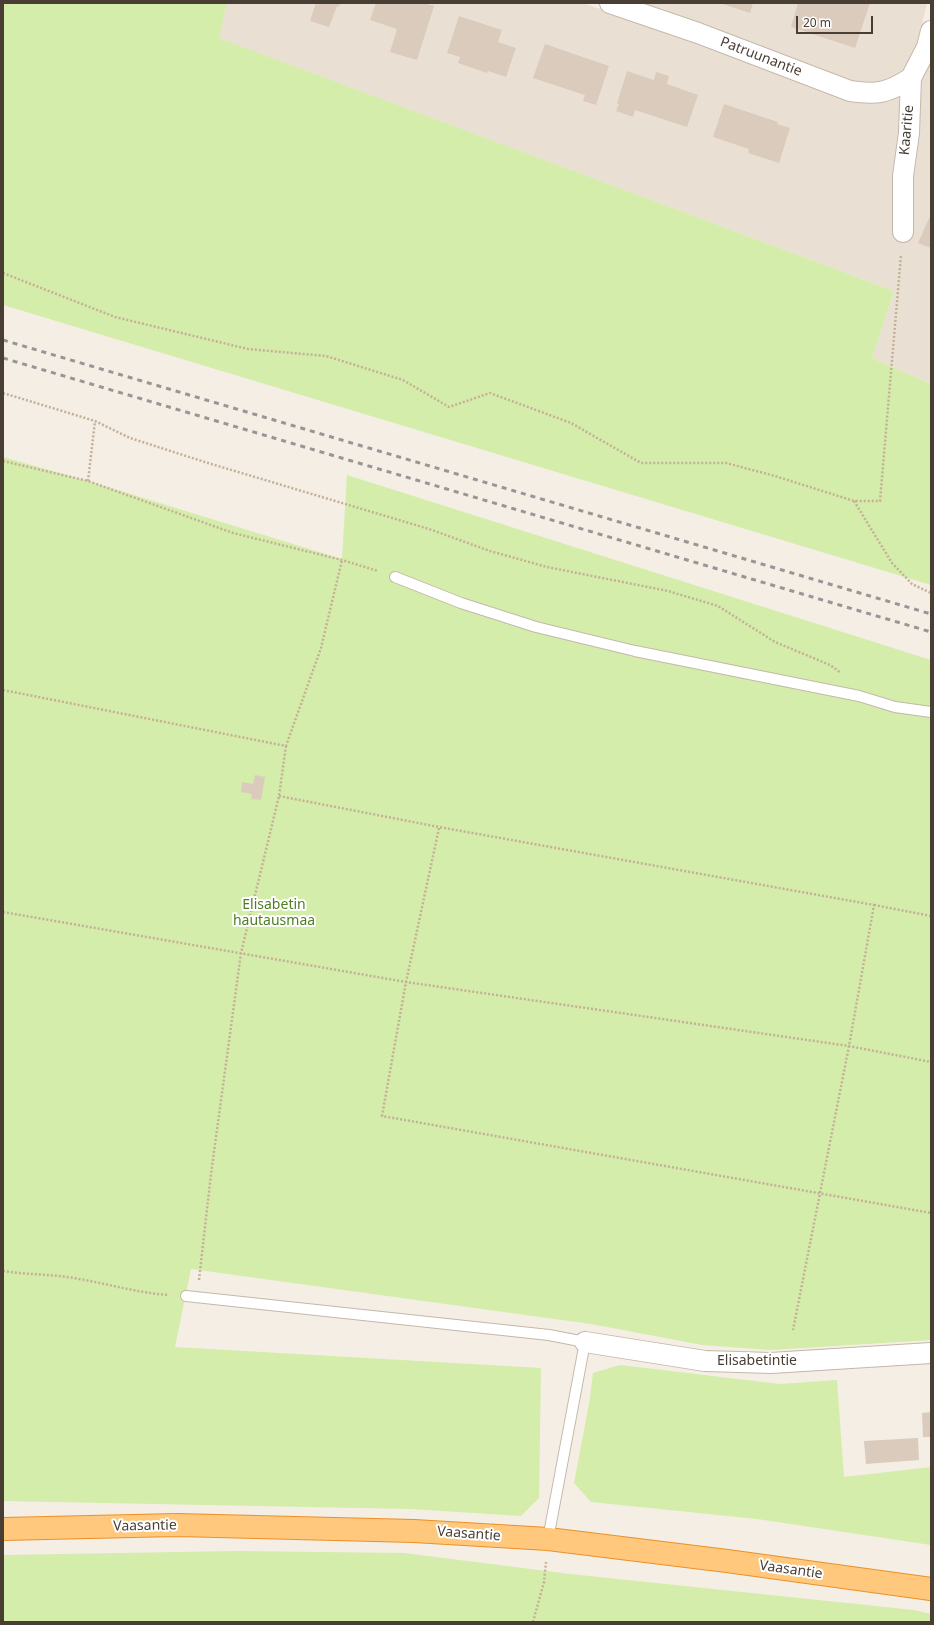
<!DOCTYPE html>
<style>
body{margin:0}
#map{position:relative;width:934px;height:1625px;overflow:hidden;background:#f4eee5;font-family:"Noto Sans",sans-serif}
canvas{display:block}
.frame{position:absolute;inset:0;border:4px solid #483e34;pointer-events:none}
.scale{position:absolute;left:796px;top:16px;width:77px;height:18px;box-sizing:border-box;border:2px solid #483e34;border-top:0;padding-left:5px;font-size:12px;line-height:14px;white-space:nowrap;color:#483e34;-webkit-text-stroke:3px #fff;paint-order:stroke}
</style>
<div id="map">
<canvas width="934" height="1625"></canvas>
<div class="frame"></div>
<div class="scale">20 m</div>
</div>
<script>
const c = document.querySelector('canvas').getContext('2d');
c.lineJoin = 'round';
function fill(path, color) { c.fillStyle = color; c.fill(path, 'evenodd'); }
function trace(path, color, width, dash) { c.strokeStyle = color; c.lineWidth = width; c.lineCap = dash ? 'butt' : 'round'; c.setLineDash(dash || []); c.stroke(path); }
function write(font, color, halo, rows, align = 'center') {
  c.font = font + ' "Noto Sans",sans-serif'; c.lineWidth = 4; c.setLineDash([]); c.textBaseline = 'middle'; c.strokeStyle = halo; c.fillStyle = color; for (const [text, x, y, turn = 0] of rows) {
    c.save(); c.translate(x, y); c.rotate((+turn || 0) * Math.PI / 180); c.textAlign = isNaN(turn) ? turn : align; if (halo) c.strokeText(text, 0, 0); c.fillText(text, 0, 0); c.restore();
  }
}
fill(new Path2D(`
 M227,3H583L698,43L848,100L871,103L903,95L901,132L893,173L894,236L906,243L908,234L919,81L931,57V384L872,358L894,291L218,38Z
 M636,3H927L917,44L903,71L891,79L868,84L851,81Z`), '#e9e0d3');
fill(new Path2D(`
 M3,3H227L219,38L894,291L872,358L931,384V585L3,305Z
 M3,457L88,481L342,559L347,475L931,660V1340L770,1350L702,1345L591,1324L191,1269L175,1347L541,1368L539,1498L521,1516L410,1509L3,1501Z
 M620,1365L780,1384L837,1380L844,1477L931,1467V1545L757,1519L591,1502L574,1483L590,1398L593,1373Z
 M237,1551L404,1553L570,1574L914,1610L931,1614V1622H3V1555Z`), '#d5edaa');
fill(new Path2D(`
 M316,3H340L339,7L337,6L329,27L310,21Z
 M376,3H424L434,6L417,60L390,52L397,29L370,20Z
 M720,3H753L750,13Z
 M798,3H870L855,48L791,27Z
 M459,16L502,30L498,42L516,48L506,77L488,71L487,73L458,63L460,57L447,53Z
 M545,44L609,66L596,105L583,101L585,95L533,78Z
 M627,71L654,80L656,72L669,76L667,84L698,95L687,127L635,110L633,117L616,111L619,104L617,103Z
 M724,104L778,122L777,124L790,128L779,163L748,153L749,149L713,137Z
 M931,214V248L918,243Z
 M255,775L265,777L261,800L251,799L252,794L241,792L242,782L253,784Z
 M931,1412V1437H923L922,1413Z
 M918,1438L919,1460L866,1464L864,1441Z`), '#dacbbd');
const service = new Path2D(`
 M395,577L461,603L536,627L635,651L859,696L895,707L931,712
 M186,1296L549,1335L585,1342L548,1539`);
const minor = new Path2D(`
 M610,3L698,33L850,91C877,95 888,93 911,78
 M903,232V176L909,133L911,78L927,47L931,31
 M585,1342L705,1361L771,1363L931,1353`);
const trunk = new Path2D(`
 M3,1529L177,1525L414,1531L548,1539L727,1561L931,1589`);
trace(service, '#c4b8aa', 12);
trace(minor, '#c4b8aa', 22);
trace(trunk, '#ec9027', 24);
trace(new Path2D(`
 M3,273L115,317L248,349L326,356L403,380L449,407L490,393L571,423L641,463H726L775,476L854,501H880L901,255
 M3,393L95,421L130,438L208,463L429,529L490,551L547,567L668,591L718,606L775,642L830,665L841,673
 M3,461L88,481L233,533L342,560L378,571
 M88,481L95,421
 M854,501L892,563L912,584L931,593
 M3,690L286,746L321,648L342,560
 M279,796L439,827L874,905L849,1046L793,1330
 M439,828L406,982L382,1116L931,1213
 M874,905L931,916
 M3,912L406,982L849,1046L931,1062
 M3,1271C28,1275 54,1274 79,1279C109,1284 138,1293 169,1295
 M199,1280L211,1174L241,953L279,796L286,746
 M533,1622L544,1582L546,1562`), '#c4af97', 2.5, [2, 2]);
trace(service, '#fff', 10);
trace(minor, '#fff', 20);
trace(trunk, '#ffc87d', 22);
trace(new Path2D(`
 M3,340L931,614
 M3,358L931,632`), '#969696', 3, [5, 5]);
write('14px', '#483e34', '#fff', [
 ["Patruunantie",761,57,21],
 ["Kaaritie",907,130,-85],
 ["Elisabetintie",757,1361],
 ["Vaasantie",145,1526,-1],
 ["Vaasantie",469,1534,4],
 ["Vaasantie",791,1570,8]
]);
write('14px', '#4e7f22', '#fff', [
 ["Elisabetin",274,905],
 ["hautausmaa",274,921]
]);
</script>
